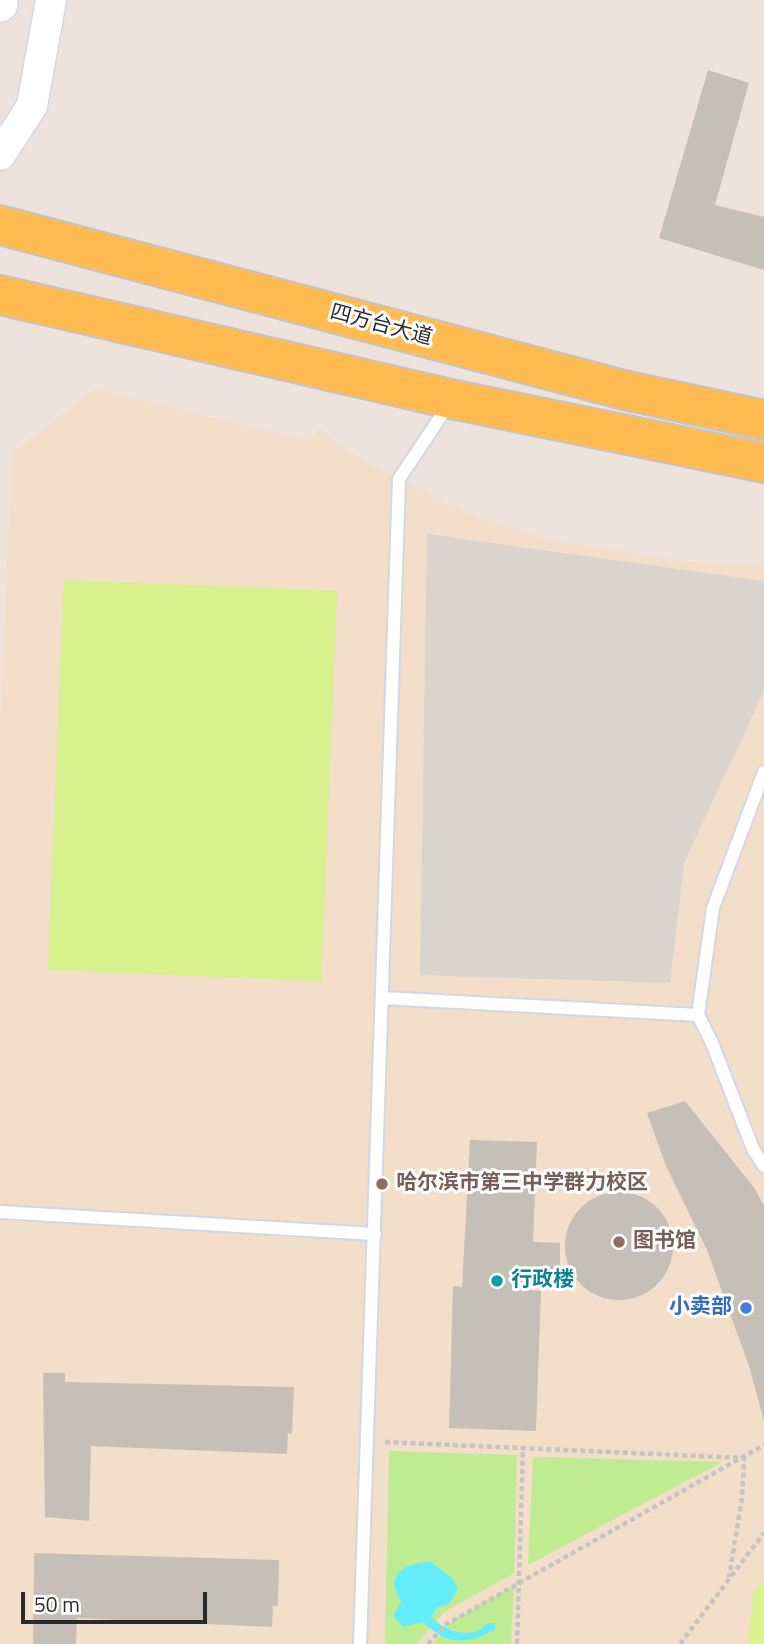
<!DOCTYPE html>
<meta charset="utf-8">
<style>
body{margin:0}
#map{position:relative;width:764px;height:1644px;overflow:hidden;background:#eee3dc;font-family:"Titillium Web",sans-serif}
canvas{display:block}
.scale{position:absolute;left:21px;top:1592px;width:186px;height:32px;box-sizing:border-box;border:4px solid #2b2b2b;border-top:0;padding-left:9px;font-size:21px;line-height:24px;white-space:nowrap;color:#2b2b2b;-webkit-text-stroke:5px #fff;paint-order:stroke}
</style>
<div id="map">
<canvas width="764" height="1644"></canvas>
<div class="scale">50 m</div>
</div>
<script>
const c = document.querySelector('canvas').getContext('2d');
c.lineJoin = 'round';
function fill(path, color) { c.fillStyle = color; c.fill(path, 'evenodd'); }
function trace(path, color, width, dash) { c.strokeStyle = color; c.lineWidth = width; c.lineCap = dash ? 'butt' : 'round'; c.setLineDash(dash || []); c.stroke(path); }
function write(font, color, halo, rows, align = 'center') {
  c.font = font + ' "Titillium Web","Noto Sans SC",sans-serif'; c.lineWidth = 6; c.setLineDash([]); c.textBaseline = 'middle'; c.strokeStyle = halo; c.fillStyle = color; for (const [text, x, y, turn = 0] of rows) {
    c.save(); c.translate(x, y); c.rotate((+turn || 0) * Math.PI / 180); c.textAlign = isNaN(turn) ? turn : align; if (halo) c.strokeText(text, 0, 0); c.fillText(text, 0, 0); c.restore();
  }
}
fill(new Path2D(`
 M95,389L309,441L319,428L363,460L444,502L481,518L551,540L674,560L722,564L764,563V1644H0V724L12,452Z`), '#f2dec9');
fill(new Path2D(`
 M389,1451L517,1455L514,1573L444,1612L416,1644H385Z
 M533,1457L722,1462L528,1565Z
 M514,1586L511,1644H433L454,1619Z`), '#bfeb92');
fill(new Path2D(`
 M64,580L337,591L321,981L48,970Z
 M764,1580V1644H748L754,1592Z`), '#d8f38d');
fill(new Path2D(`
 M427,534L764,581V691L684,863L670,983L420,975Z`), '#dad4cf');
fill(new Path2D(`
 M431,1562L452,1578L458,1589L449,1604L438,1607L431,1617C444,1630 472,1642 486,1624L495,1623V1631C488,1631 487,1634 480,1637C451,1644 445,1640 422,1622L403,1627L393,1616L401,1602C399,1597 395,1591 394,1586C393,1567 417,1562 431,1562Z`), '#64ecfb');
fill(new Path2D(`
 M708,70L749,83L715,205L764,217V270L659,238Z
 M685,1101L755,1189L764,1206V1421L749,1366L707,1250L666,1166L647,1113Z
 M470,1140L537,1142L533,1242L560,1243V1275H532L530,1290L541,1291L536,1431L449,1428L453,1286L462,1287Z
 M565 1246a54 54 0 1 1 108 0a54 54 0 1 1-108 0Z
 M43,1373H65V1382L294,1387L292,1434L288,1433L287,1454L91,1446L89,1521L45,1517Z
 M34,1553L279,1560L278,1606H273L272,1627L77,1618L76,1644H33Z`), '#c6bfb7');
const service = new Path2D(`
 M764,772L713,908L698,1015L712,1043L753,1149L764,1166
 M383,998L698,1015
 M0,1212L375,1234
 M360,1644L399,479L449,404`);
const tertiary = new Path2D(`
 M0,155L32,106L51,0`);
const secondary = new Path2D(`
 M0,4V0`);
const primary = new Path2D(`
 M0,225L624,390L764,420
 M0,295L451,399L764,463`);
trace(service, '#d1d8e5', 16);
trace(tertiary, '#d1d8e5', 33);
trace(secondary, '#d1d8e5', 38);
trace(primary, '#c4c4c4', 42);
trace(new Path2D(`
 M385,1442L744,1458L742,1498L729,1577
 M428,1644L445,1625L764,1445
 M517,1644L523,1449
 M680,1644L764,1533`), '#c4c4c4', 4.5, [5, 3.5]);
trace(service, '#fff', 12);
trace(tertiary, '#fff', 30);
trace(secondary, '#fff', 35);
trace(primary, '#ffba50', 38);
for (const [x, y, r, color] of [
 [382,1184,7,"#8d6e63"],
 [619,1242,7,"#8d6e63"],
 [497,1281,7,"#0f9aa8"],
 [746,1308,7,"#3f7fe0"]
]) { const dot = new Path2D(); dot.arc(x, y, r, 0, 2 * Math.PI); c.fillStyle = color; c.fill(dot); trace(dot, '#fff', 2.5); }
write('21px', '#2b2b2b', '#fff', [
 ["四方台大道",381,326,15]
]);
write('bold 21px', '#785e54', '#fff', [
 ["哈尔滨市第三中学群力校区",396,1184],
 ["图书馆",633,1242]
], 'left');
write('bold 21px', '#0d838f', '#fff', [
 ["行政楼",511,1281]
], 'left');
write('bold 21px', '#366cbe', '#fff', [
 ["小卖部",732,1308]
], 'right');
</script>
